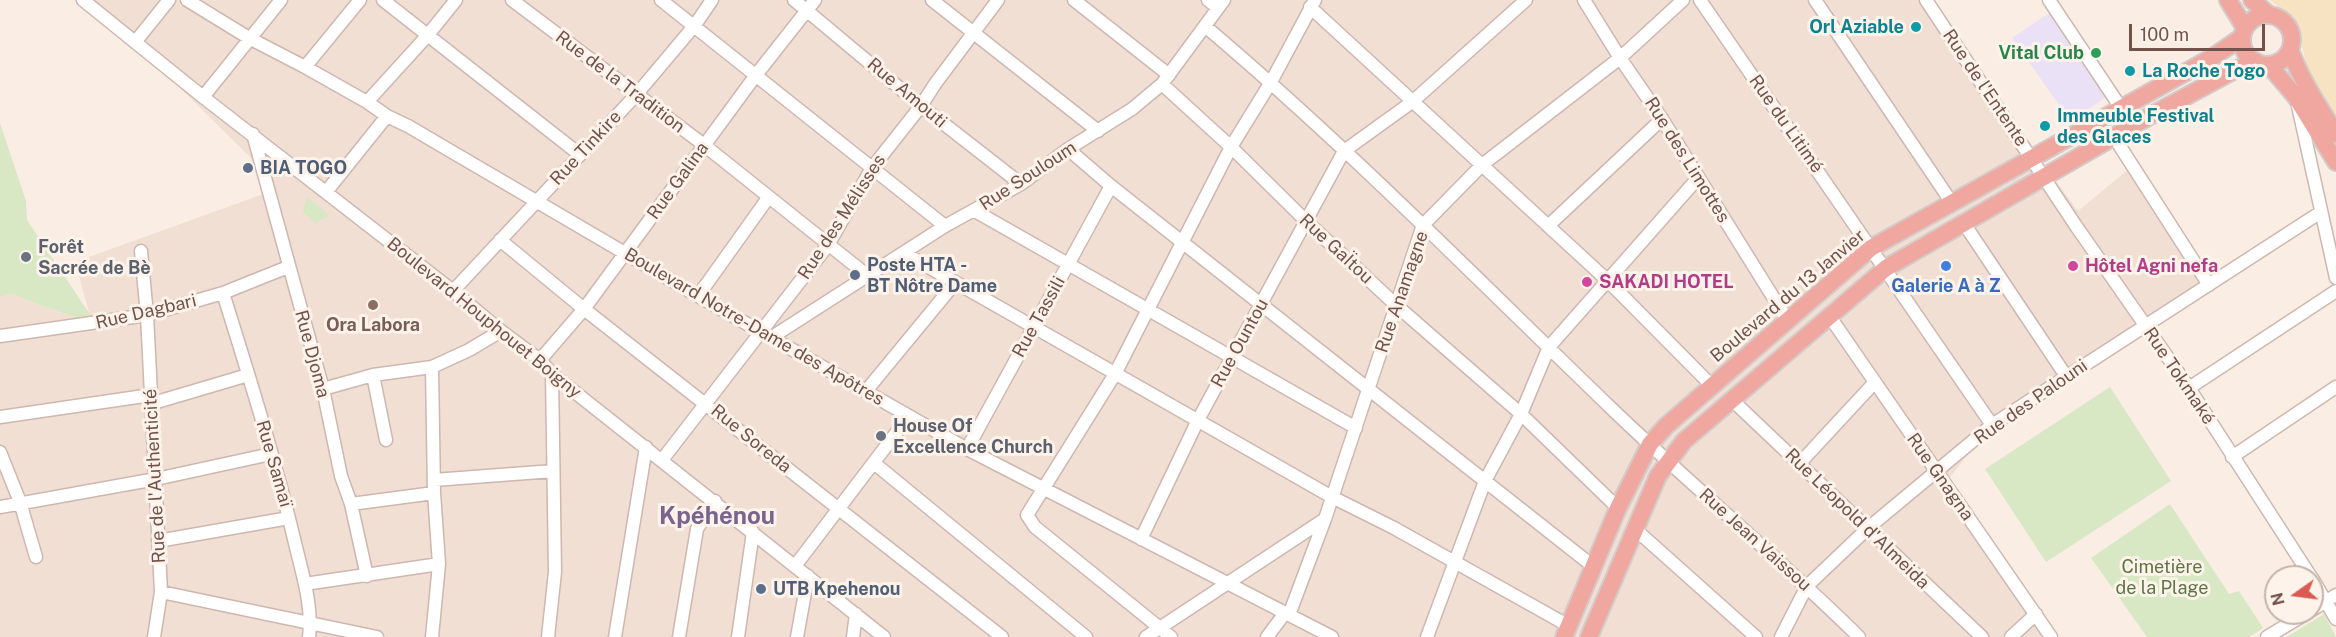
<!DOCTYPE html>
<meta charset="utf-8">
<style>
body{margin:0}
#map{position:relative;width:2336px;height:637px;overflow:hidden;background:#faeee4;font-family:"Public Sans",sans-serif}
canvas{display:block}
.north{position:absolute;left:2264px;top:565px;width:60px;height:60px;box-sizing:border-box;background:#fdf3ea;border:2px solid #c5b3ab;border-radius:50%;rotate:256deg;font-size:16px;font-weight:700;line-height:24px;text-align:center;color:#71534c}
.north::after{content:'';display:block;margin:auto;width:21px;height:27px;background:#db5a53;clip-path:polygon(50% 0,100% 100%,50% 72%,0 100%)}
.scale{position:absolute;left:2129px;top:24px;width:136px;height:27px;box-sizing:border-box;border:3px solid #71534c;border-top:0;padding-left:8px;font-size:18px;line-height:21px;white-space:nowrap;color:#71534c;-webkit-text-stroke:4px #fdf3ea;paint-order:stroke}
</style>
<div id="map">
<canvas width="2336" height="637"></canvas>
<div class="north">N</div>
<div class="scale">100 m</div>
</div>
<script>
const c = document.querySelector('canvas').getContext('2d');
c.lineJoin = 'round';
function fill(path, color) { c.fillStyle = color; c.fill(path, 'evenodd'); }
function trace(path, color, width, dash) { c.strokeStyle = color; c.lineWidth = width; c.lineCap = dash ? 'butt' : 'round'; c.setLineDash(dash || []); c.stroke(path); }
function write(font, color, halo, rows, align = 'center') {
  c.font = font + ' "Public Sans",sans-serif'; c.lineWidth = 6; c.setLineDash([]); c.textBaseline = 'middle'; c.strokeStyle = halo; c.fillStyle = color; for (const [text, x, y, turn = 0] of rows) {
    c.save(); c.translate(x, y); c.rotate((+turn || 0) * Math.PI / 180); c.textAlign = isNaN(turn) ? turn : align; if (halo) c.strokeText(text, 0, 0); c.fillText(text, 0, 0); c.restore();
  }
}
fill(new Path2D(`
 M91,0H1930L1988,89L2078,211L2131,167L2203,281L1997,418L1947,481L2053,637H0V297L11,294L76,318L90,316L75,262L266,193L251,158Z`), '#f1dfd3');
fill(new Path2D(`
 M2049,13L2107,96L2071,122L2012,38Z`), '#ebe1f6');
fill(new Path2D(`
 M0,123L26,201L27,220L91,316L76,318L11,294L0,297Z
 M307,197L328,214V216L316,223L303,212Z
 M2110,387L2171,481L2046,562L1985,469Z
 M2170,504L2229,594L2239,591L2263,628L2249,637H2147L2091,558Z
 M2324,614L2336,637H2287Z`), '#d8e7c4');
fill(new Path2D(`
 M2270,0H2336V120L2310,80L2296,21Z`), '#f7e2c1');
const minor = new Path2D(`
 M83,0L203,97L453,291L501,331L540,360L552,374L884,637
 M187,0L249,38L305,67L367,102L387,116L408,126L698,296L967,449L1332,637
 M383,0L579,154
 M512,0L704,145L868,276
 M661,0L945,226
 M794,0L921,106L1021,184
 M932,0L1098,131
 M1074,0L1169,75
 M1208,0L1218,8
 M1584,0L1620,58L1662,119L1788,321
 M1700,0L1992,425
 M1815,0L1952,203
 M1926,0L2076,226L2189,388L2311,577
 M2049,0L2133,126
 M1310,7L1607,280L1712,386
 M1206,27C1348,147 1478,280 1612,409C1693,487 1779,558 1859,637
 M136,41L169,0
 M305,67L360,0
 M1162,84L1231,147L1306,221L1397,306L1521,414L1618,508
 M203,97L281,0
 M367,102L427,36L456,0
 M2298,106L2336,278
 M253,134L323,389L341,476L351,504L367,576
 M2114,137L2209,285
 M1068,149L1111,186L1594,567
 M326,192L387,116
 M975,211L1356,428
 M1963,222L2066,376
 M1548,226L1662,119
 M500,240L584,309L1002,637
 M141,251L147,315L161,592L154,637
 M904,253L1332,497L1394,528L1569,626
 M453,291L636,95L695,25L712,0
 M223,293C249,376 275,459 295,543C302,573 313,606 309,637
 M698,296L768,198
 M1830,317L2051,637
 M0,336L147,315L223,293L288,267
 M772,337L945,226L1021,184L1068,149L1132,109L1162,84L1224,0
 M540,360L584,309L756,75L815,0
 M373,375L386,440
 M2189,388L2336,291
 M323,389L373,375L432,367L469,350L501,331
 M866,391L955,283
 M1732,400L1982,637
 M150,404L248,375
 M0,417L151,395
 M967,449L1111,186
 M0,452L20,502L36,557
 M2232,457L2336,387
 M662,460L828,245L872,168L921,106L935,84L998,0
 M874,463L1086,637
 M1799,464L1875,382
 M434,480L553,471
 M351,504L434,493
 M0,507L156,479L271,454
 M1635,529L1756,637
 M1141,539L1198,420L1344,151L1412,102L1526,0
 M158,541L289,518
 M795,566L909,416
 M2312,578L2336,619
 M305,584L439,564
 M161,592L377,637
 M2312,610L2336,595
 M1289,615L1325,519L1423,225L1482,165L1620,58L1683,0
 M432,637L439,564L434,493L432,367
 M548,637L555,572L552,374
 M615,637L646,447
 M679,637L697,529L715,501
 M738,637L753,532
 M797,637L808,576
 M853,637L856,614
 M1146,637L1325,519
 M1171,637L1035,527L1027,515L1115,374L1231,147L1271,82L1315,0
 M1267,637L1285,613
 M1427,637L1485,481L1521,414L1549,347L1698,178
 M1781,637L1807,586L1867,529L1992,425L2321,212
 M2011,637L2036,614
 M2267,637L2307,613`);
const highway = new Path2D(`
 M2228,0L2245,28
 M2252,0L2269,15
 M2242 40a25 25 0 1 1 50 0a25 25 0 1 1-50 0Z
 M2290,50C2301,80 2319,107 2336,134
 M2269,65L2296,97L2336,162
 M1564,637L1618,508L1650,444L1666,426L1871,248L2213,57L2242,37
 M1589,637L1658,476L1684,441L1886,268L2148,117L2233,71L2255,61`);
trace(minor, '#cdb7af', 15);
trace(highway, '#d4cbc9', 20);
trace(minor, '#fff', 12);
trace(highway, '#f0a7a0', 16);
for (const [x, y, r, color] of [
 [1916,27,6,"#0f9aa8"],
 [2096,53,6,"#2e9e5b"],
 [2130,71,6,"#0f9aa8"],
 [2045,126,6,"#0f9aa8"],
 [248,168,6,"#5c6f8a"],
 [26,257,6,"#6b7280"],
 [1946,266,6,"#3f7fe0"],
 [2073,266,6,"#d1479c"],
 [855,275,6,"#5c6f8a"],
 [1587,282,6,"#d1479c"],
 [373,305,6,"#8d6e63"],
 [881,436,6,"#6b7280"],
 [761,589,6,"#5c6f8a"]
]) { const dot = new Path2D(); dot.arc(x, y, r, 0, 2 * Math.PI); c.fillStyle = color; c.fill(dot); trace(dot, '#fdf3ea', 2); }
write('bold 18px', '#0d838f', '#fdf3ea', [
 ["Orl Aziable",1904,27,"right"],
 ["La Roche Togo",2142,71],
 ["Immeuble Festival",2057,116],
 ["des Glaces",2057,137]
], 'left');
write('bold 18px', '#27864d', '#fdf3ea', [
 ["Vital Club",2084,53]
], 'right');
write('18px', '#71534c', '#fdf3ea', [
 ["Rue de la Tradition",620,82,37],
 ["Rue de l'Entente",1985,88,56],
 ["Rue Amouti",907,93,40],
 ["Rue du Litimé",1786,124,55],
 ["Rue Tinkire",586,148,-47],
 ["Rue des Limottes",1687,160,58],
 ["Rue Souloum",1028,176,-33],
 ["Rue Galina",678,181,-54],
 ["Rue des Mélisses",842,217,-57],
 ["Rue GaÏtou",1336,249,43],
 ["Rue Anamagne",1402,292,-71],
 ["Boulevard du 13 Janvier",1788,296,-40],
 ["Rue Dagbari",146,312,-13],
 ["Rue Tassili",1039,317,-61],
 ["Boulevard Houphouet Boigny",484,318,39],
 ["Boulevard Notre-Dame des Apôtres",754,327,30],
 ["Rue Ountou",1240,343,-61],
 ["Rue Djoma",312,354,75],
 ["Rue Tokmaké",2179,376,56],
 ["Rue des Palouni",2031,402,-35],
 ["Rue Soreda",751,439,39],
 ["Rue Samaï",274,464,74],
 ["Rue de l'Authenticité",155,476,-93],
 ["Rue Gnagna",1940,477,55],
 ["Rue Léopold d'Almeida",1857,519,44],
 ["Rue Jean Vaissou",1755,540,42]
]);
write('bold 18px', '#4e5e75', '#fdf3ea', [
 ["BIA TOGO",260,168],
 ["Poste HTA -",867,265],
 ["BT Nôtre Dame",867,286],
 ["UTB Kpehenou",773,589]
], 'left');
write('bold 18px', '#5b616d', '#fdf3ea', [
 ["Forêt",38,247],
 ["Sacrée de Bè",38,268],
 ["House Of",893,426],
 ["Excellence Church",893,447]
], 'left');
write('bold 18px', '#b23c85', '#fdf3ea', [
 ["Hôtel Agni nefa",2085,266],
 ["SAKADI HOTEL",1599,282]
], 'left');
write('bold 18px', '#366cbe', '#fdf3ea', [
 ["Galerie A à Z",1946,286]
]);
write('bold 18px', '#785e54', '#fdf3ea', [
 ["Ora Labora",373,325]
]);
write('18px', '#5c7645', '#fdf3ea', [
 ["Cimetière",2162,567],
 ["de la Plage",2162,588]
]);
write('bold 24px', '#78648d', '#fdf3ea', [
 ["Kpéhénou",717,517]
]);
</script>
